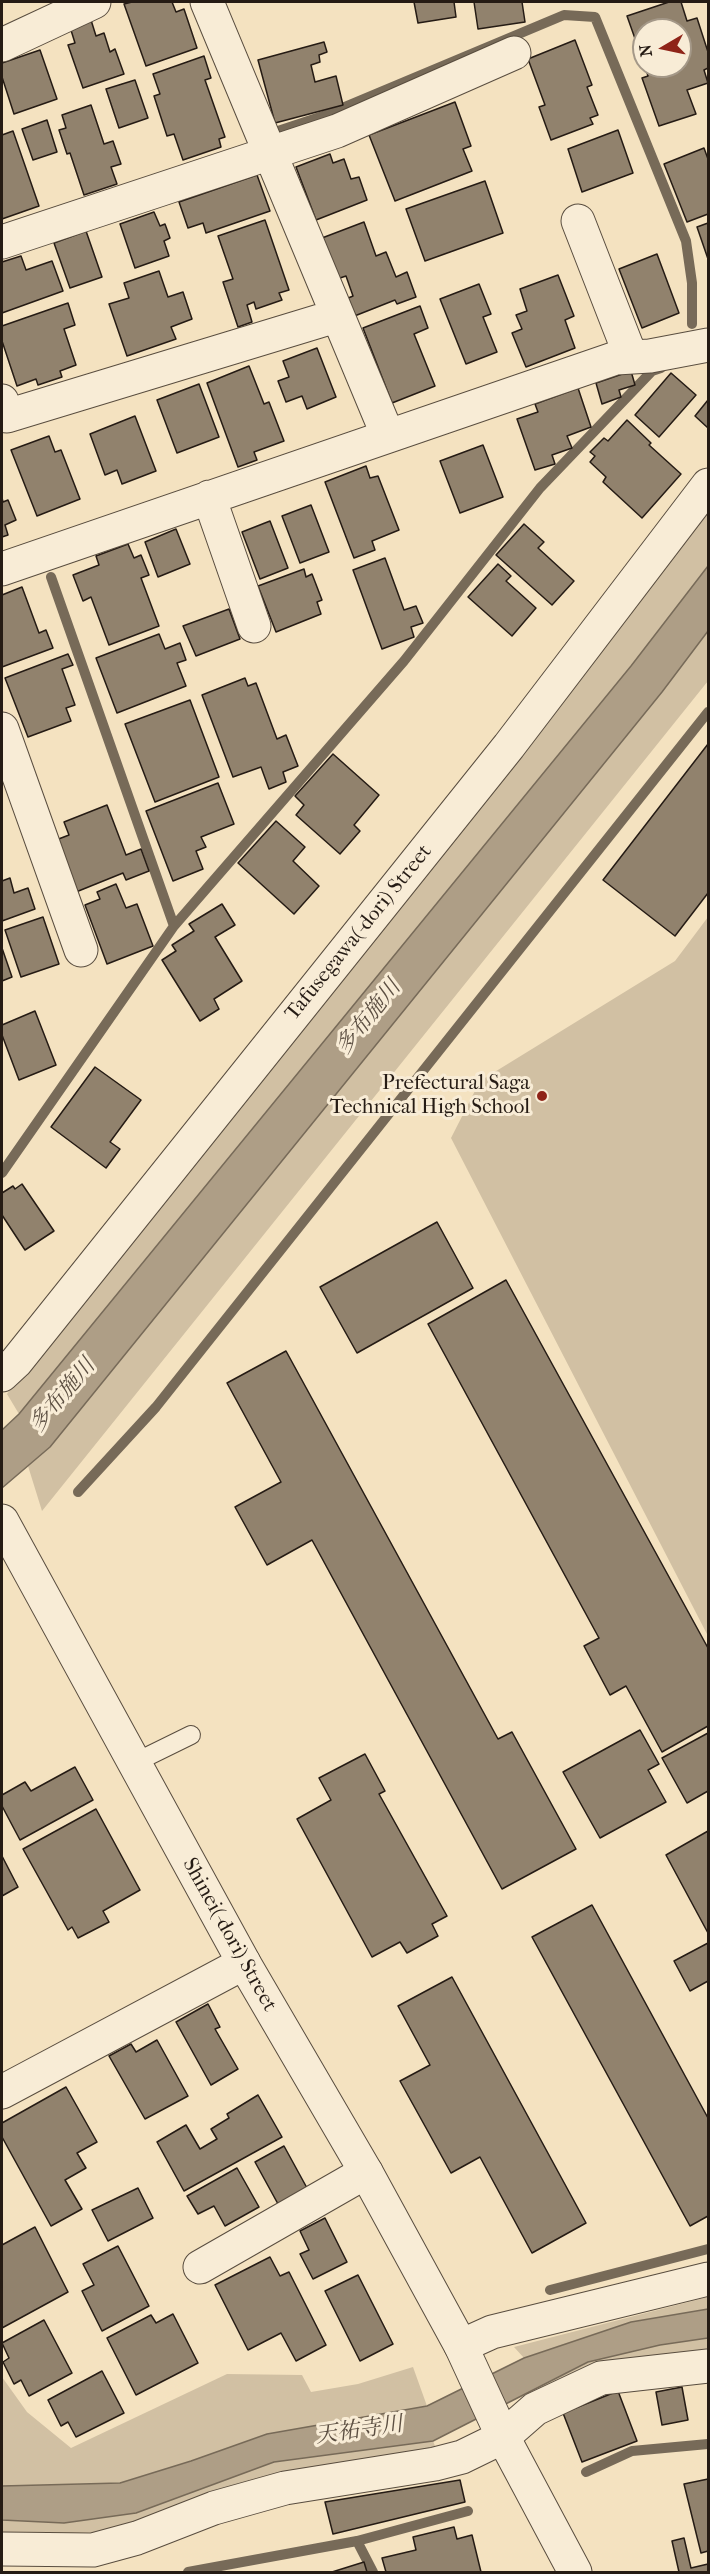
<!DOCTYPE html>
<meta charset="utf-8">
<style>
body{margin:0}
#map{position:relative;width:710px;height:2574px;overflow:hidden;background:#f4e2c0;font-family:"IM FELL French Canon",serif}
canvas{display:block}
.frame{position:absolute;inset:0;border:3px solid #251b14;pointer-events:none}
.north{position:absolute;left:632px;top:18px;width:60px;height:60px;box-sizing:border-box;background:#f8ecd6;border:2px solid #a49888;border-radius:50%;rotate:261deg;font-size:16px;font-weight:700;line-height:24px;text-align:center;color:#251b14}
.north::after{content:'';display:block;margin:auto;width:21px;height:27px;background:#8f2418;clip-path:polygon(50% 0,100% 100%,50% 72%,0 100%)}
</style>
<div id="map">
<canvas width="710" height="2574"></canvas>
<div class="frame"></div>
<div class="north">N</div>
</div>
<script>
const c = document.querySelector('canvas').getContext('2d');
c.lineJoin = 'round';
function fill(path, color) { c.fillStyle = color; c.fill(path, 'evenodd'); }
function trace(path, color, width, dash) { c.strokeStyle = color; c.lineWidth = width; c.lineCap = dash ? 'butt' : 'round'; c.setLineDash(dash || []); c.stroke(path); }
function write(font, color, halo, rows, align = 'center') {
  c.font = font + ' "IM FELL French Canon","Noto Serif JP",serif'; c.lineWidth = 6; c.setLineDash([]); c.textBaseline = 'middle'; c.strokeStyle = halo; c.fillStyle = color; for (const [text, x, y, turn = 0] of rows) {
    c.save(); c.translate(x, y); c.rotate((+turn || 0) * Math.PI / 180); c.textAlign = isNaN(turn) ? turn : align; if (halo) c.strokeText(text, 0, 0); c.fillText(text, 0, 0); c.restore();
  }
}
fill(new Path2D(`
 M708,512V566L631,666L19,1414L7,1394L523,755Z
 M708,631V681L42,1511L28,1466L50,1447L662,692Z
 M708,917V1636L451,1138L480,1081L675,961Z
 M708,2297V2309L631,2322L524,2358L514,2347Z
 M708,2338V2356L543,2396L538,2388L588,2362L660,2345Z
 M413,2367L427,2406L386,2414L191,2461L120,2483L2,2486V2377L27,2412L71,2448L227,2374L302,2375L311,2392L358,2384Z
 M433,2441L437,2451L106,2532L2,2535V2520L64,2523L136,2513L274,2462Z`), '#d1c0a3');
const water = new Path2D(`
 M708,566V631L662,692L50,1447L2,1488V1430L19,1414L631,666Z
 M708,2309V2338L660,2345L588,2362L433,2441L274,2462L136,2513L64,2523L2,2520V2486L120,2483L191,2461L267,2434L427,2406L524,2358L631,2322Z`);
fill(water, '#ae9e86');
trace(water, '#776a58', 1.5);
trace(new Path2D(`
 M269,127L272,133L323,116L564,15L595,17L686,241L692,283V324
 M51,577L174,926
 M2,1173L174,926L404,661L540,488L652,371L661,368
 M78,1492L156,1407L708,712
 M550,2290L708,2249
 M586,2472L632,2451L708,2444
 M357,2541L373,2572
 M188,2572L357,2541L468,2511`), '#776a58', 10);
const building = new Path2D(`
 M132,2H172L176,12L184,9L197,48L146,66L124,4Z
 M414,2H454L456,17L418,23Z
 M474,2H522L525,22L478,29Z
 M669,2H681L687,21L697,18L708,52V68L704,70L708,83L687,90L696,114L659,126L642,78L648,76L645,66H680V30H644V64L627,16Z
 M91,20L96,36L104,33L110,52L115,49L124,74L83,88L68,45L75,43L70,27Z
 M575,40L592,85L587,87L598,115L590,118L593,124L551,140L539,107L545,105L528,59Z
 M324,42L327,52L319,55L320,62L311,65L315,82L336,76L343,105L275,123L258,60Z
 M40,50L57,99L14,114L2,77V63Z
 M204,56L211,78L205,80L225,137L219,139L221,147L183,160L174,134L167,136L154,96L160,94L153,74Z
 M135,80L148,118L119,128L106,89Z
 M455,102L471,146L463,149L472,171L395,201L369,135Z
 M91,105L104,144L113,141L121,164L111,167L117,184L84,195L70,153L67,154L59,130L66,128L62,115Z
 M47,120L57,152L33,160L22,129Z
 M618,130L633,173L582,192L568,149Z
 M13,131L39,206L2,219V135Z
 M704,148L708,159V214L687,222L664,164Z
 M330,154L333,163L344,159L351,179L359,177L367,200L316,220L296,167Z
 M257,175L270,211L206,233L203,223L188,228L179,202Z
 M485,181L503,233L425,261L406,209Z
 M154,212L160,226L165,224L170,238L164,241L169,256L135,268L120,224Z
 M265,220L289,290L279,293L282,300L256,309L254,302L247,305L252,322L238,327L223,282L233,279L218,236Z
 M364,222L376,256L386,252L396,277L407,272L416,297L397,304L395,300L352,317L346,299L353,296L346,276L337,279L322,238Z
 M708,223V259L697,227Z
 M86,231L102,277L70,288L54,243Z
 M657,254L679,313L642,328L619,269Z
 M21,256L26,270L52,261L63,291L2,313V262Z
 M159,271L168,297L183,292L192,319L171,327L176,339L127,356L109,304L129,298L124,283Z
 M558,275L574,316L565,320L575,348L526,367L512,333L522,329L516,315L527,311L520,289Z
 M479,284L491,314L483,317L497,352L466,364L440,299Z
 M68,303L75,325L64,329L76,365L60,371L62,377L38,385L36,379L17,386L2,341V326Z
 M420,306L428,328L414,334L435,386L392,403L363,328Z
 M317,348L336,397L307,409L302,396L286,402L278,381L289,377L283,361Z
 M249,366L264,404L269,402L284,441L254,452L257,460L238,467L207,383Z
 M631,371L635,385L619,390L621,397L602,404L596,383Z
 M671,373L696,395L659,437L635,415Z
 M199,384L219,437L177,453L157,400Z
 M578,388L591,427L567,436L572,448L552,455L555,464L535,470L517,419L538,412L535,404Z
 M708,400V428L695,416Z
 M135,416L156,471L122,484L117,470L105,475L90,434Z
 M627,420L651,443L649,445L681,474L642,518L603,482L606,477L590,462L595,456L590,452L604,438L608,441Z
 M49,436L55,452L61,450L80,499L37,516L11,450Z
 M483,445L503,497L460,513L440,461Z
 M366,466L370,478L378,476L399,530L372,541L375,550L354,558L325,482Z
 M2,498L3,502L8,500L16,520L5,525L8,535L2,537Z
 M311,505L329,552L300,563L282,516Z
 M270,521L288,568L260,579L242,532Z
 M524,524L544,542L538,548L574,581L552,605L496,555Z
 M176,529L190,564L158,577L145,542Z
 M128,544L134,558L141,555L149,575L141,578L159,626L109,645L91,597L83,601L73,575L99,565L96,556Z
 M385,558L404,610L416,606L423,623L411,627L414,637L382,649L353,570Z
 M498,564L511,576L506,581L536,608L512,636L468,597Z
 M304,569L306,577L312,574L322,600L317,602L321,614L276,632L258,586Z
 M22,587L39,633L46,630L53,648L2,667V595Z
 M229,609L240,639L196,656L183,626Z
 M159,634L165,649L180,643L186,660L177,663L186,686L117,713L96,658Z
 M68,654L73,665L62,669L75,705L66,708L71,721L28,737L5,678Z
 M245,678L248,686L256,683L277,739L286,735L298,766L283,772L286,782L269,789L261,767L233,777L202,695Z
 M190,700L219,777L155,802L125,724Z
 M708,744V893L675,936L603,880Z
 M333,754L379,795L354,825L360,831L340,854L296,815L304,805L295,796Z
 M218,783L234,824L201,837L206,847L196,851L203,869L173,881L146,811Z
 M107,805L126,855L141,849L149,871L126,880L123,873L76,892L56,840L69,835L64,822Z
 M276,821L305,847L293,861L319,886L294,914L238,863Z
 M10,878L14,893L28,888L35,909L2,921V881Z
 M116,884L126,908L137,904L153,946L107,964L85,905L100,899L97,892Z
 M222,904L235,925L215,937L242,981L214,999L219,1009L200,1021L162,960L176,951L172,945L194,931L189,924Z
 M43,917L59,964L21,977L5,930Z
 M2,948L12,977L2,981Z
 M35,1011L56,1065L19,1080L2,1035V1025Z
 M95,1067L141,1100L110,1142L120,1149L106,1168L51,1127Z
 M22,1184L54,1231L25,1250L2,1215V1193L13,1186L15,1189Z
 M437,1222L473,1288L357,1353L320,1287Z
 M506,1280L708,1648V1726L662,1752L626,1686L610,1695L584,1646L599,1638L428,1324Z
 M286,1351L498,1739L512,1732L576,1849L502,1889L312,1540L267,1565L235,1507L281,1482L227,1383Z
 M640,1730L659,1764L648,1770L666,1802L600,1838L563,1772Z
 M708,1733V1791L687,1803L662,1758Z
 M365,1754L385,1791L379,1794L447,1916L432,1924L438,1936L407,1953L400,1942L372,1957L297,1819L331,1800L319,1778Z
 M75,1767L93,1800L20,1840L2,1806V1795L25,1782L31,1791Z
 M96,1809L140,1890L103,1911L109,1922L78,1938L72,1927L68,1930L23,1849Z
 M708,1831V1933L666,1855Z
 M2,1856L18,1887L2,1896Z
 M592,1905L708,2118V2216L690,2226L532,1937Z
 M708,1943V1981L690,1991L674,1961Z
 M452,1977L586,2223L532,2253L480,2157L451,2173L400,2081L430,2065L398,2006Z
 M208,2004L220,2027L215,2029L238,2069L211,2085L176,2022Z
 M157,2040L188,2096L145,2119L109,2056L131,2044L136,2052Z
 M66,2087L97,2142L77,2153L86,2168L65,2180L82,2209L51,2226L2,2137V2123Z
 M258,2095L282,2137L184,2191L157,2142L186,2125L200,2149L217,2139L211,2129L229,2118L227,2114Z
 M284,2146L307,2188L278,2204L255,2162Z
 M237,2168L259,2207L225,2226L214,2206L198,2214L187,2196Z
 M138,2188L153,2218L108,2241L92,2210Z
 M325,2218L347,2262L313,2279L300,2254L309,2250L300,2231Z
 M35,2227L68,2292L2,2328V2245Z
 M118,2246L149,2306L102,2331L82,2291L94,2285L83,2264Z
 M270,2257L280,2276L289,2272L326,2345L296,2361L281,2333L248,2350L215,2285Z
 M358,2275L393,2344L360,2361L325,2291Z
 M173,2314L198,2363L136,2395L107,2338L151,2315L156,2323Z
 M44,2320L72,2373L29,2396L21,2380L14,2384L3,2362L9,2358L2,2343Z
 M102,2371L124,2413L76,2437L68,2422L61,2426L48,2400Z
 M682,2387L688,2420L662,2425L656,2392Z
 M618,2391L637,2441L582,2462L563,2413Z
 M708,2479V2551L701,2553L684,2484Z
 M460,2480L465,2502L333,2534L325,2502Z
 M454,2527L457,2539L472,2535L481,2572H386L382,2558L416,2550L413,2537Z
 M684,2538L691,2568L708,2564V2572H679L672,2541Z
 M364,2562L367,2572H332Z`);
fill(building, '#91826d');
trace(building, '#251b14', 1.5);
const service = new Path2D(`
 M134,1763L191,1735`);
const minor = new Path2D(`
 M207,2L388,436
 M2,45L94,2
 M578,221L631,357
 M2,242L337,131L514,53
 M2,401L7,416L336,316
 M209,497L254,626
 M2,569L616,358L650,356L708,345
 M2,729L81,950
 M2,1375L16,1362L509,746L708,485
 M2,2092L244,1963
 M200,2267L366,2172
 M461,2346L492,2332L708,2279
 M2,2549L93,2550L137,2538L214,2508L285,2488L435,2464L462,2457L503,2437L535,2409L601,2378L708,2366`);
const tertiary = new Path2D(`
 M2,1521L244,1963L366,2172L461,2346L503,2437L575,2572`);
trace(service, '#594d3f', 20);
trace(minor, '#594d3f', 35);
trace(tertiary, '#594d3f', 35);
trace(service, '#f8ecd6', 18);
trace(minor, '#f8ecd6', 33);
trace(tertiary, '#f8ecd6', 33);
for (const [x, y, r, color] of [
 [542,1096,6,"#8f2418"]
]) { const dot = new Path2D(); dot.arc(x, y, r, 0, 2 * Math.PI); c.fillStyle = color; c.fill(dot); trace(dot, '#f8ecd6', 2); }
write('21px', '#251b14', '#f8ecd6', [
 ["Tafusegawa(-dori) Street",359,933,-51],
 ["Shinei(-dori) Street",229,1935,61]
]);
write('21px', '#251b14', '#f8ecd6', [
 ["Prefectural Saga",530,1084],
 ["Technical High School",530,1108]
], 'right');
write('italic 22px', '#5c4f42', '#f8ecd6', [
 ["多布施川",369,1018,-51],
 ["多布施川",63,1396,-50],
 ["天祐寺川",359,2431,-8]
]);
</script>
